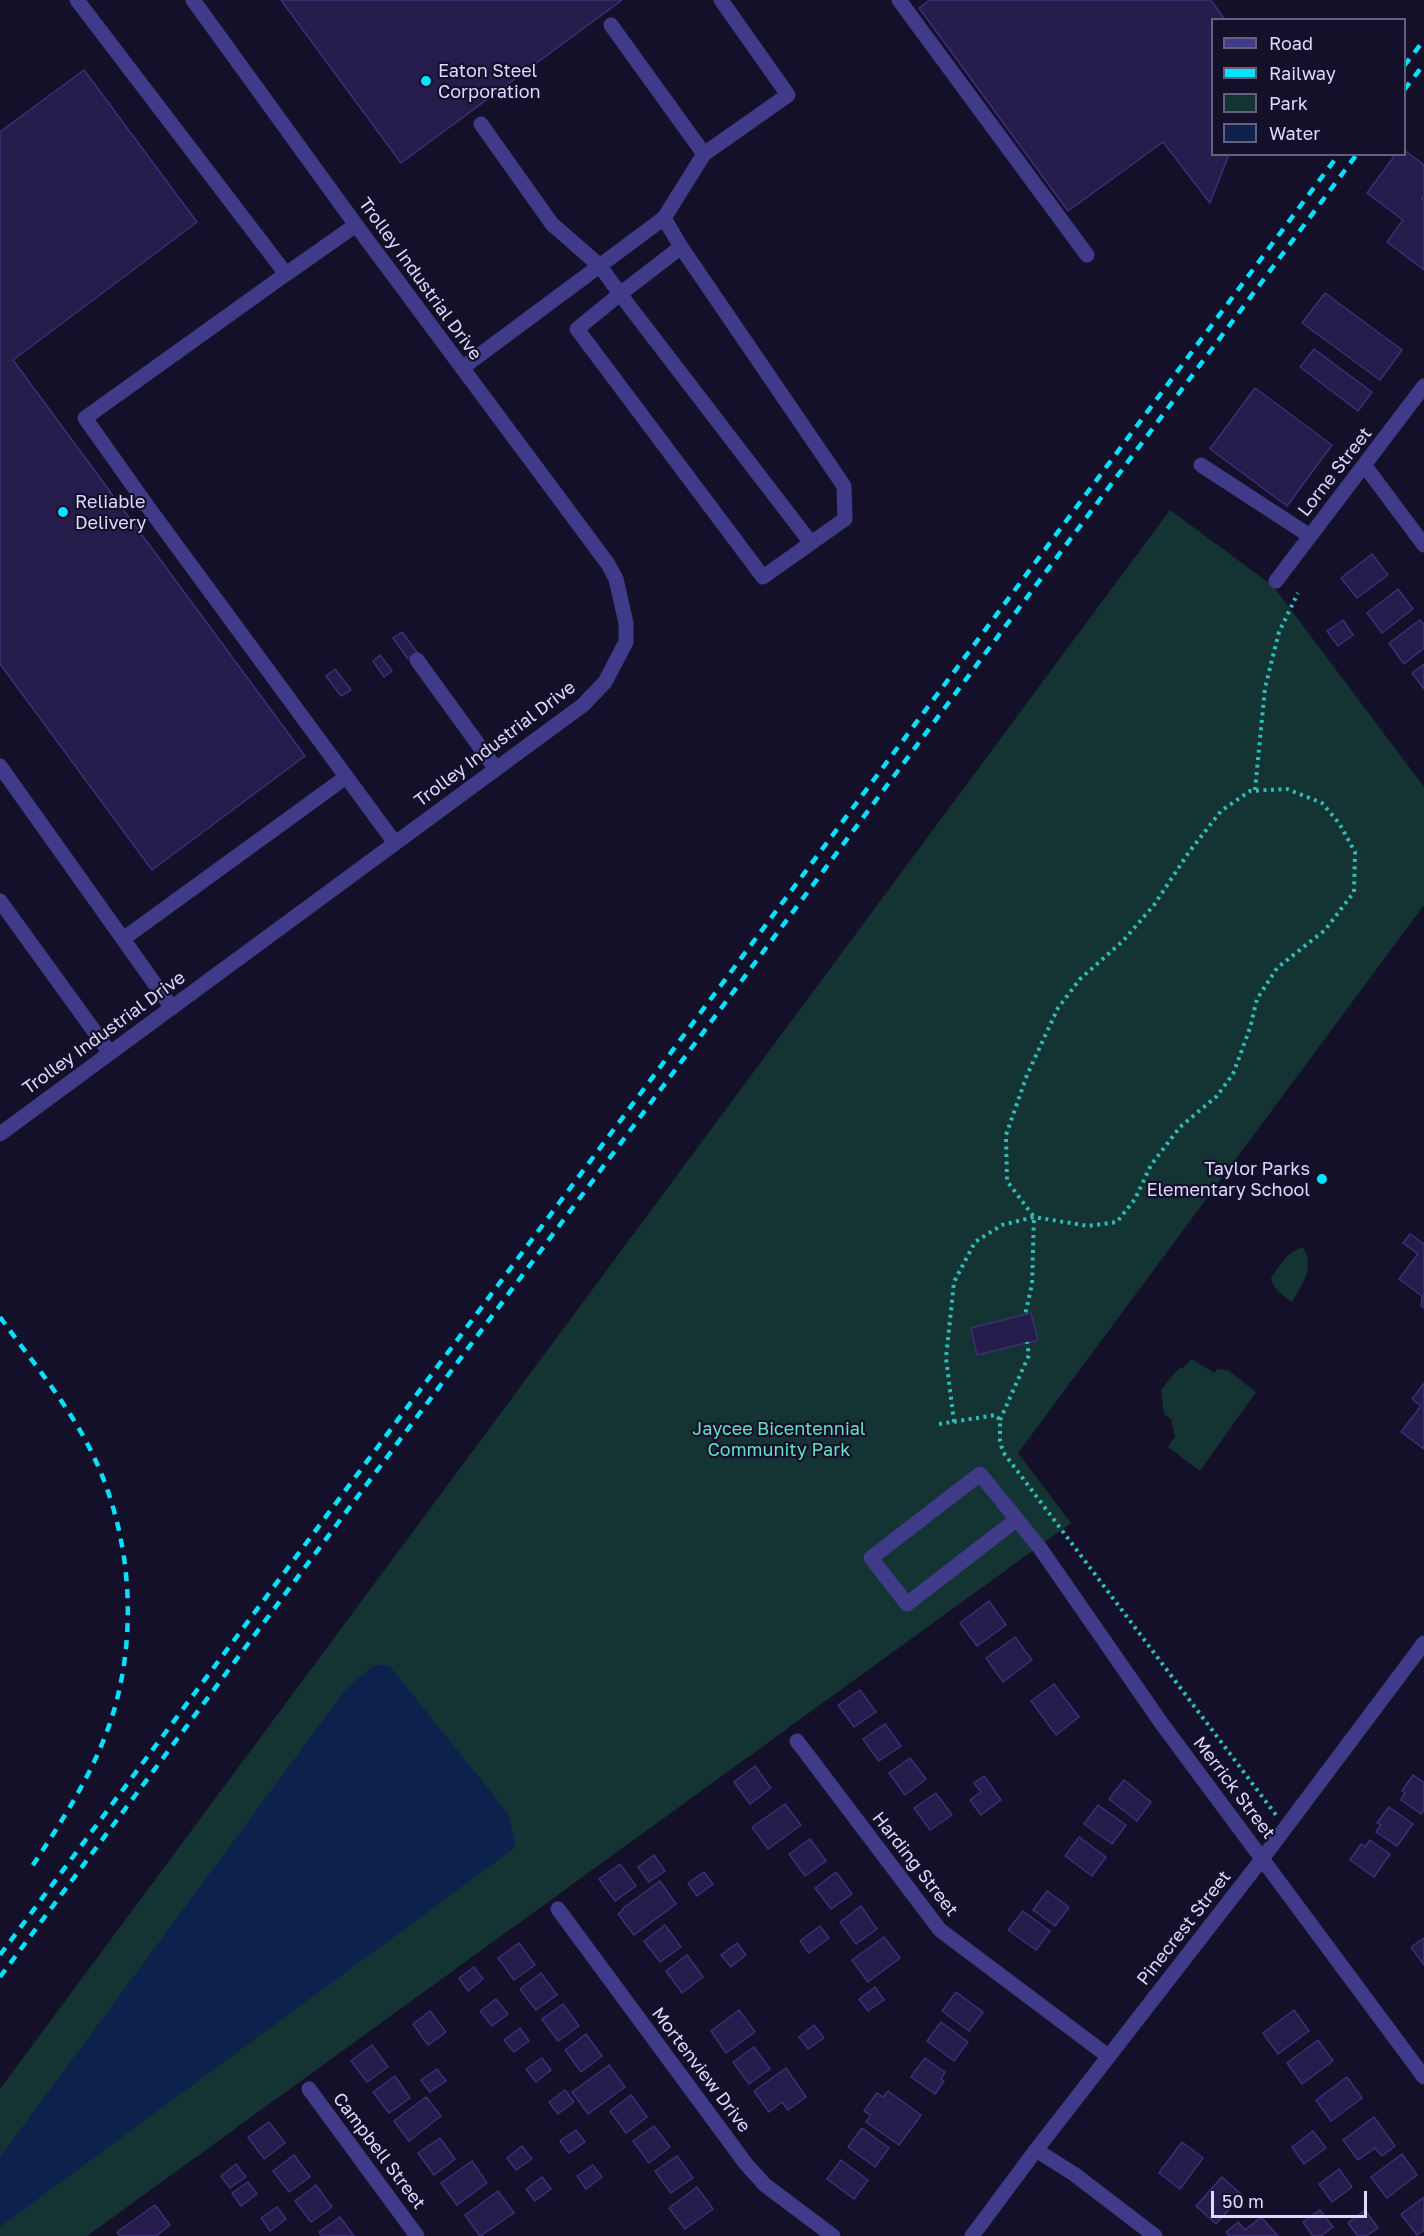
<!DOCTYPE html>
<style>
body{margin:0}
#map{position:relative;width:1424px;height:2236px;overflow:hidden;background:#15102a;font-family:"Golos Text",sans-serif}
canvas{display:block}
.legend{position:absolute;left:1211px;top:18px;width:195px;height:138px;box-sizing:border-box;background:#15102a;border:2px solid #65607f;margin:0;padding:8px 10px;list-style:none;font-size:18px;color:#ded9ff}
.legend li{display:flex;align-items:center;gap:12px;height:30px}
.legend b{width:30px;border:2px solid #65607f}
.scale{position:absolute;left:1211px;top:2191px;width:156px;height:27px;box-sizing:border-box;border:3px solid #ded9ff;border-top:0;padding-left:8px;font-size:18px;line-height:21px;white-space:nowrap;color:#ded9ff;-webkit-text-stroke:4px #15102a;paint-order:stroke}
</style>
<div id="map">
<canvas width="1424" height="2236"></canvas>
<ul class="legend">
<li><b style="height:8px;background:#3f3b89"></b>Road</li>
<li><b style="height:8px;background:#05e1ff"></b>Railway</li>
<li><b style="height:16px;background:#133433"></b>Park</li>
<li><b style="height:16px;background:#0c224d"></b>Water</li>
</ul>
<div class="scale">50 m</div>
</div>
<script>
const c = document.querySelector('canvas').getContext('2d');
c.lineJoin = 'round';
function fill(path, color) { c.fillStyle = color; c.fill(path, 'evenodd'); }
function trace(path, color, width, dash) { c.strokeStyle = color; c.lineWidth = width; c.lineCap = dash ? 'butt' : 'round'; c.setLineDash(dash || []); c.stroke(path); }
function write(font, color, halo, rows, align = 'center') {
  c.font = font + ' "Golos Text",sans-serif'; c.lineWidth = 4.5; c.setLineDash([]); c.textBaseline = 'middle'; c.strokeStyle = halo; c.fillStyle = color; for (const [text, x, y, turn = 0] of rows) {
    c.save(); c.translate(x, y); c.rotate((+turn || 0) * Math.PI / 180); c.textAlign = isNaN(turn) ? turn : align; if (halo) c.strokeText(text, 0, 0); c.fillText(text, 0, 0); c.restore();
  }
}
fill(new Path2D(`
 M1170,510L1273,586L1424,787V905L1018,1453L1071,1523L87,2236H0V2089Z
 M1303,1247C1315,1268 1303,1283 1292,1302C1282,1295 1274,1290 1271,1278C1280,1265 1287,1252 1303,1247Z
 M1192,1359L1214,1373L1217,1369L1229,1371L1256,1392L1200,1471L1168,1447L1175,1437L1171,1419L1164,1414L1161,1390L1178,1369L1184,1367Z`), '#133433');
fill(new Path2D(`
 M374,1665H389L508,1813L516,1847L0,2227V2157L346,1689Z`), '#0c224d');
const building = new Path2D(`
 M281,0H622L401,163Z
 M930,0H1211L1225,20H1212V154H1229L1210,203L1163,142L1068,211L919,8Z
 M84,70L197,222L13,360L305,756L152,870L0,664V132Z
 M1404,150L1424,165V195L1422,199L1424,200V270L1387,242L1403,220L1367,193L1396,154H1404Z
 M1325,293L1402,350L1380,380L1302,323Z
 M1314,349L1372,392L1358,411L1300,367Z
 M1255,388L1332,445L1287,506L1210,449Z
 M1372,554L1388,575L1357,598L1341,578Z
 M1398,589L1413,609L1382,633L1367,613Z
 M1343,620L1353,635L1338,646L1327,631Z
 M1420,620L1424,625V648L1404,664L1389,643Z
 M402,632L417,652L408,659L393,638Z
 M380,655L392,671L384,677L373,661Z
 M1424,664V689L1412,673Z
 M335,669L351,690L341,696L326,676Z
 M1410,1234L1424,1244V1308L1421,1306L1422,1296L1399,1279L1418,1254L1403,1243Z
 M1031,1313L1038,1340L977,1355L971,1328Z
 M1424,1383V1449L1401,1432L1421,1406L1412,1399Z
 M989,1601L1006,1625L977,1646L960,1623Z
 M1015,1637L1032,1660L1003,1682L986,1658Z
 M1054,1684L1079,1717L1056,1735L1031,1701Z
 M860,1690L876,1712L854,1727L838,1705Z
 M885,1724L901,1746L879,1761L863,1739Z
 M910,1758L926,1779L905,1795L889,1773Z
 M755,1766L771,1788L750,1804L734,1782Z
 M1413,1775L1424,1783V1810L1421,1814L1401,1800L1405,1793L1402,1791Z
 M984,1776L1001,1800L981,1815L970,1800L981,1792L974,1783Z
 M1124,1780L1151,1802L1137,1821L1109,1799Z
 M936,1793L952,1815L930,1830L914,1808Z
 M785,1804L801,1825L768,1849L752,1827Z
 M1098,1805L1126,1825L1112,1844L1084,1824Z
 M1389,1807L1413,1824L1397,1846L1376,1832L1381,1825L1377,1823Z
 M1079,1837L1106,1857L1092,1876L1065,1856Z
 M810,1839L826,1861L805,1876L789,1854Z
 M1370,1840L1390,1854L1374,1877L1350,1860L1361,1844L1365,1847Z
 M654,1855L665,1871L649,1882L638,1867Z
 M620,1864L636,1886L615,1901L599,1879Z
 M704,1872L713,1884L697,1896L688,1883Z
 M836,1872L852,1894L831,1909L815,1888Z
 M660,1881L676,1904L634,1935L618,1914L623,1910L622,1909Z
 M1047,1891L1069,1907L1055,1926L1033,1910Z
 M861,1906L877,1929L856,1944L840,1922Z
 M1023,1911L1050,1931L1036,1950L1008,1930Z
 M665,1925L681,1947L660,1962L644,1941Z
 M820,1926L829,1938L809,1953L800,1941Z
 M884,1937L900,1958L868,1982L852,1960Z
 M1424,1938V1965L1411,1947Z
 M519,1943L535,1965L514,1980L498,1958Z
 M737,1943L746,1955L731,1967L721,1955Z
 M687,1955L703,1977L682,1993L666,1971Z
 M474,1967L483,1979L468,1991L459,1978Z
 M541,1973L557,1995L536,2010L520,1989Z
 M875,1987L884,2000L868,2011L859,1999Z
 M956,1992L983,2012L969,2031L942,2011Z
 M496,1999L508,2014L492,2026L480,2011Z
 M563,2004L579,2026L558,2041L542,2019Z
 M739,2010L755,2032L726,2053L711,2031Z
 M1294,2010L1309,2031L1278,2054L1263,2033Z
 M430,2011L446,2032L428,2045L413,2024Z
 M941,2022L968,2042L954,2061L927,2041Z
 M814,2025L824,2038L808,2049L799,2037Z
 M520,2028L529,2041L514,2052L504,2040Z
 M586,2034L602,2056L581,2072L565,2050Z
 M1318,2040L1333,2061L1302,2084L1287,2063Z
 M372,2045L388,2067L367,2082L351,2061Z
 M754,2047L770,2069L749,2084L733,2062Z
 M542,2058L551,2070L536,2082L526,2069Z
 M925,2058L945,2072L941,2079L944,2081L935,2094L911,2077Z
 M609,2065L625,2087L588,2114L572,2092Z
 M786,2068L806,2097L788,2110L782,2102L769,2112L754,2091Z
 M437,2069L446,2081L430,2092L421,2080Z
 M395,2076L410,2098L389,2113L373,2092Z
 M1347,2077L1362,2098L1331,2121L1316,2100Z
 M565,2090L574,2102L558,2114L549,2102Z
 M888,2091L921,2115L899,2145L866,2122L871,2115L864,2111L877,2093L883,2097Z
 M631,2095L647,2117L626,2133L610,2111Z
 M426,2097L441,2116L409,2141L394,2121Z
 M1374,2117L1395,2146L1382,2156L1375,2148L1358,2160L1343,2140Z
 M269,2122L285,2143L264,2159L248,2137Z
 M654,2126L670,2147L649,2163L633,2141Z
 M862,2128L889,2148L875,2167L848,2147Z
 M576,2130L585,2142L569,2153L560,2141Z
 M1313,2131L1326,2148L1304,2164L1292,2147Z
 M440,2138L455,2159L434,2175L418,2153Z
 M1182,2142L1203,2158L1180,2189L1159,2173Z
 M522,2146L532,2159L516,2170L507,2158Z
 M1402,2154L1417,2175L1387,2198L1371,2177Z
 M294,2155L310,2177L289,2192L273,2171Z
 M677,2156L693,2178L671,2193L655,2171Z
 M841,2160L868,2180L854,2199L827,2179Z
 M472,2161L487,2183L457,2205L441,2183Z
 M236,2164L246,2177L230,2188L221,2176Z
 M593,2165L602,2177L586,2189L577,2176Z
 M1339,2169L1352,2187L1332,2202L1319,2184Z
 M542,2177L551,2189L535,2201L526,2189Z
 M1222,2177L1242,2195L1216,2224L1196,2206Z
 M248,2182L257,2194L241,2206L232,2193Z
 M316,2185L332,2207L311,2222L295,2201Z
 M697,2187L713,2209L685,2229L669,2208Z
 M498,2191L514,2213L480,2236L465,2215Z
 M1424,2197V2230L1417,2235L1401,2214Z
 M155,2205L170,2225L156,2236H120L117,2232Z
 M277,2207L286,2219L270,2231L261,2218Z
 M1320,2210L1333,2227L1321,2236H1313L1303,2222Z
 M1365,2210L1378,2228L1366,2236H1358L1348,2223Z
 M340,2217L354,2236H322L319,2232Z
 M1261,2217L1278,2236H1229L1226,2232L1238,2222L1245,2230Z`);
fill(building, '#261c4b');
trace(building, '#3e2e77', 1.5);
trace(new Path2D(`
 M1255,790L1265,688L1279,632L1298,593
 M1000,1420L1029,1355L1027,1342
 M954,1422L946,1358L954,1282L975,1242L1002,1225L1034,1217L1088,1226L1117,1222L1135,1199L1151,1165L1180,1127L1217,1096L1233,1074L1250,1028L1257,999L1277,968L1325,930L1354,892L1355,852L1339,823L1322,803L1287,789L1250,791L1221,811L1189,852L1154,905L1123,941L1080,979L1058,1008L1027,1075L1006,1135L1007,1181L1034,1217L1032,1284L1025,1315
 M939,1424L996,1415L1000,1420V1441L1003,1452L1276,1815`), '#2ebdb8', 4, [3, 4.5]);
trace(new Path2D(`
 M77,0L286,274L356,225
 M899,0L1087,255
 M481,124L552,224L600,266L620,294L577,329L763,577L845,519L844,486L681,247L664,218
 M704,154L788,95L721,0
 M681,247L620,294L811,543
 M286,274L85,418L148,507L395,843
 M462,368L664,218L704,154L611,25
 M1201,465L1310,536
 M1365,466L1424,545
 M1276,581L1424,386
 M417,660L496,769
 M0,766L172,1008
 M0,901L110,1053
 M123,939L346,777
 M0,1134L583,705L605,682L626,642V623L616,579L608,564L356,225L193,0
 M1016,1520L907,1604L871,1558L980,1474L1040,1548L1162,1724L1424,2077
 M797,1741L940,1930L1108,2056
 M558,1909L746,2164L765,2185L833,2236
 M309,2089L417,2236
 M1036,2150L1074,2174L1155,2236
 M972,2236L1036,2150L1262,1859L1424,1643`), '#3f3b89', 15);
trace(new Path2D(`
 M1404,66L1424,40
 M1404,90L1424,64
 M0,1317C30,1359 64,1399 88,1445C131,1527 140,1631 111,1720C93,1774 62,1821 31,1868
 M0,1955L1339,154
 M0,1977L1357,154`), '#05e1ff', 4.5, [9, 8]);
for (const [x, y, r, color] of [
 [426,81,6,"#05e1ff"],
 [63,512,6,"#05e1ff"],
 [1322,1179,6,"#05e1ff"]
]) { const dot = new Path2D(); dot.arc(x, y, r, 0, 2 * Math.PI); c.fillStyle = color; c.fill(dot); trace(dot, '#15102a', 2); }
write('18px', '#ded9ff', '#15102a', [
 ["Eaton Steel",438,71],
 ["Corporation",438,92],
 ["Reliable",75,502],
 ["Delivery",75,523],
 ["Taylor Parks",1310,1169,"right"],
 ["Elementary School",1310,1190,"right"]
], 'left');
write('18px', '#ded9ff', '#15102a', [
 ["Trolley Industrial Drive",420,279,54],
 ["Lorne Street",1335,472,-52],
 ["Trolley Industrial Drive",495,744,-37],
 ["Trolley Industrial Drive",104,1033,-36],
 ["Merrick Street",1234,1788,53],
 ["Harding Street",915,1864,52],
 ["Pinecrest Street",1184,1928,-52],
 ["Mortenview Drive",701,2070,53],
 ["Campbell Street",379,2151,53]
]);
write('18px', '#62e2c5', '#15102a', [
 ["Jaycee Bicentennial",779,1429],
 ["Community Park",779,1450]
]);
</script>
